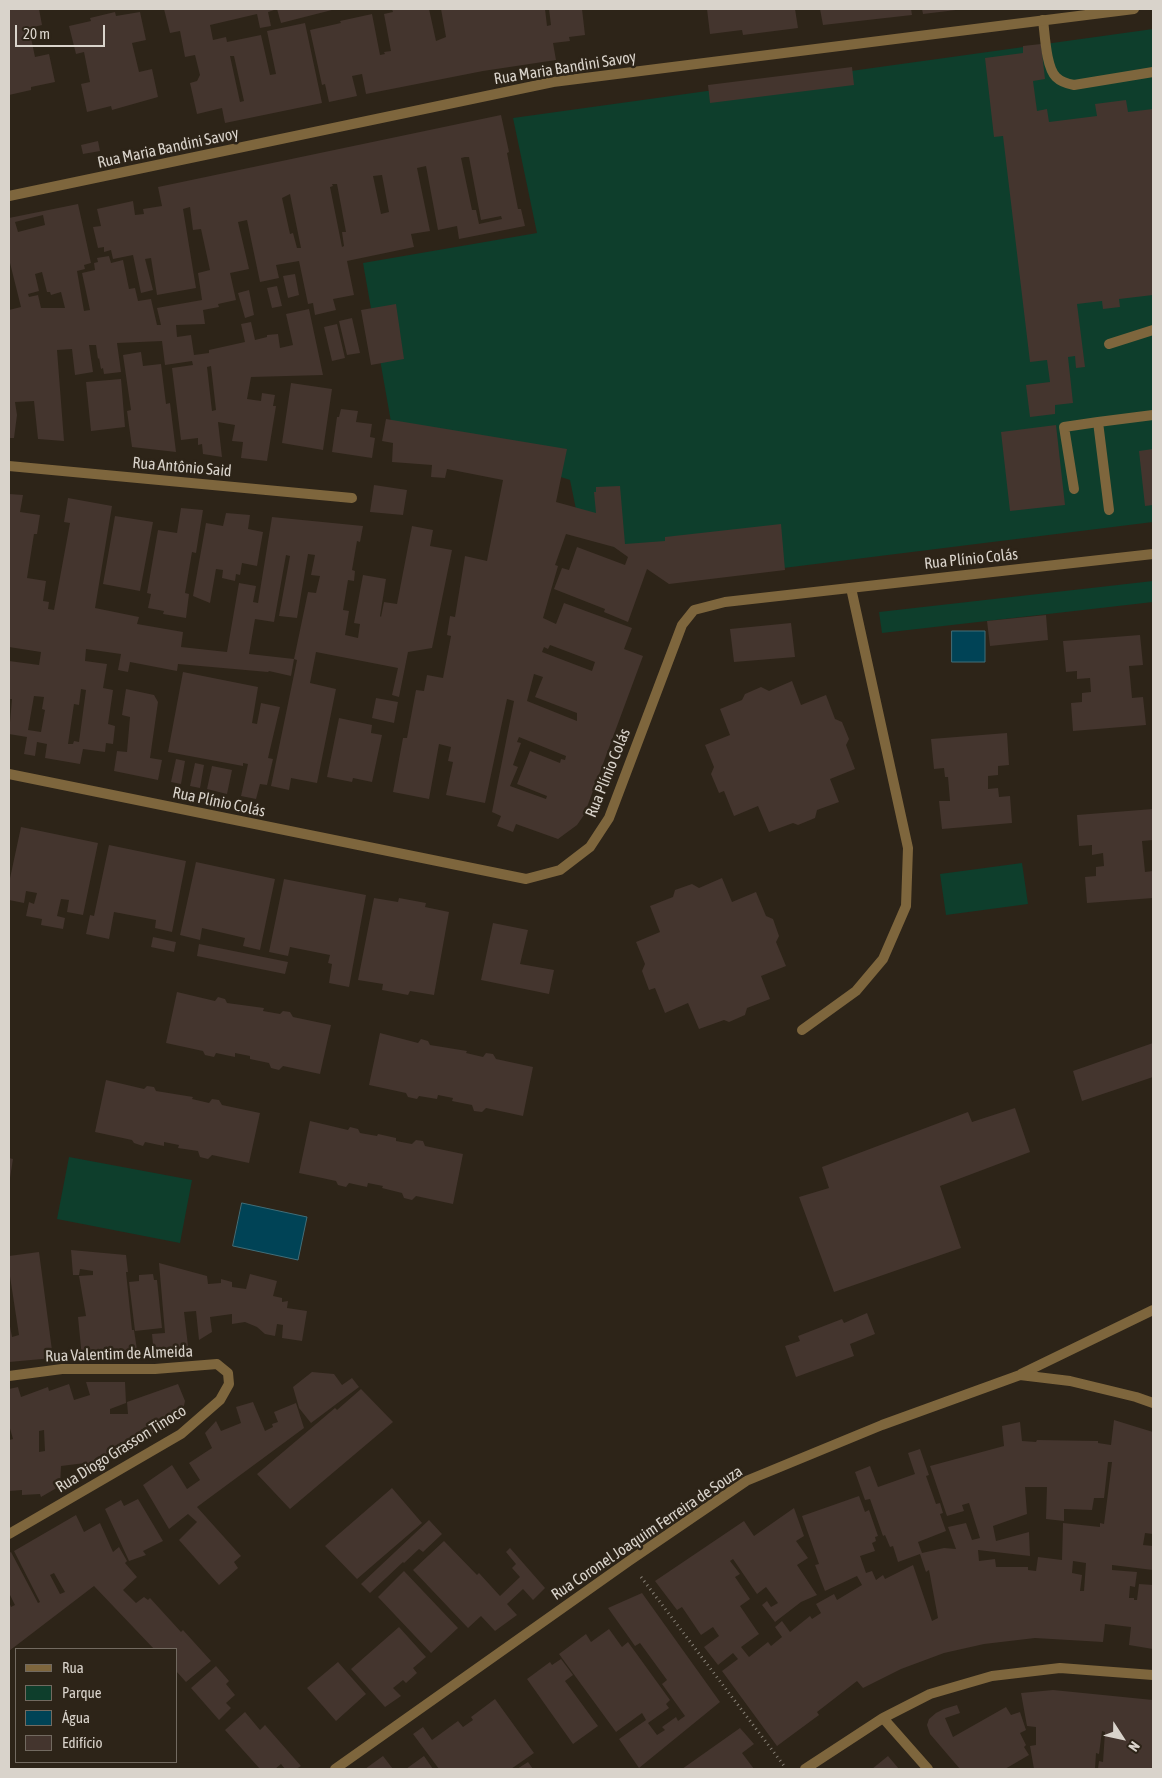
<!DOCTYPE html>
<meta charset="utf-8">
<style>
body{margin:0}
#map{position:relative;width:1162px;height:1778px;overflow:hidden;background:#2d2418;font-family:"Asap Condensed",sans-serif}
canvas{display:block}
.frame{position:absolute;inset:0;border:10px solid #d9d3cb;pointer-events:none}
.legend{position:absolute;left:15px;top:1648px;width:162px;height:115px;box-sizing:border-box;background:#2d2418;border:1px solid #726a60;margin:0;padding:6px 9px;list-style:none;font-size:15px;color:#d9d3cb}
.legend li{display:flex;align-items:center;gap:10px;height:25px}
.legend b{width:25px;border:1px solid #726a60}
.north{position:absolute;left:1097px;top:1713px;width:50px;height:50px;-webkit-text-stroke:4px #2d2418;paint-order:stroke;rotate:125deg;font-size:14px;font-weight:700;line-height:20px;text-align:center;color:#d9d3cb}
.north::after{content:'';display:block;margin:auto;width:18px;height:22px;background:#d9d3cb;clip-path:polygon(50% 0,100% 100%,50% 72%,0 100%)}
.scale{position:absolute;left:15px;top:25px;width:90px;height:22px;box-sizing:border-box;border:2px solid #d9d3cb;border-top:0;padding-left:6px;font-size:15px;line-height:18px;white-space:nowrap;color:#d9d3cb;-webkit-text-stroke:4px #2d2418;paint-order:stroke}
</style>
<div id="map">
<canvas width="1162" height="1778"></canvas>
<div class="frame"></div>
<ul class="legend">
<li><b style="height:6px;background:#7e663d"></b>Rua</li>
<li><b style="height:14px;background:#0e3e2c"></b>Parque</li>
<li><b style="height:14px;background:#004356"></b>Água</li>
<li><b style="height:14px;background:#44352e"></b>Edifício</li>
</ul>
<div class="north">N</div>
<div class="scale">20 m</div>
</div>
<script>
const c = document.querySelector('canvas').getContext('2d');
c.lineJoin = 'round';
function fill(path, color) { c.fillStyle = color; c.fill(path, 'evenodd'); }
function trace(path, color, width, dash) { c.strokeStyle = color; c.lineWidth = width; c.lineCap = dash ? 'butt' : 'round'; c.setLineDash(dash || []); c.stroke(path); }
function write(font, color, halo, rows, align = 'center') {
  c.font = font + ' "Asap Condensed",sans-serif'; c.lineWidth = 5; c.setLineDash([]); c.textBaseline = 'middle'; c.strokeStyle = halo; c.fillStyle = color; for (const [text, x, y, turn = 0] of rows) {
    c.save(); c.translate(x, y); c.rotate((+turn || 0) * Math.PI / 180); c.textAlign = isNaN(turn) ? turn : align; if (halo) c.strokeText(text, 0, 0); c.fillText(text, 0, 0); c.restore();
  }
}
fill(new Path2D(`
 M1153,29V522L679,581L580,529L570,480L391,422L363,263L537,233L513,118Z
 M1153,581V602L882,633L879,612Z
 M1022,863L1028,904L946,915L940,874Z
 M69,1157L192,1180L180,1243L57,1219Z`), '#0e3e2c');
const water = new Path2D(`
 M952,631H985V662H952Z
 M242,1203L307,1217L298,1260L233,1246Z`);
fill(water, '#004356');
trace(water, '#416e79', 1);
fill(new Path2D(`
 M9,9H39L42,25L29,28L35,57L49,54L55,82L31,87V90L9,95Z
 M164,9H277L268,12L271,26L260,28L257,14L210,25L213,40L226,37L227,42L261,35L270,75L276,74L267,31L305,23L322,103L225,123L222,108L197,114L190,83L197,81L200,75L195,55L185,57L180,31L170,33ZM230,56H234L244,101L240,102Z
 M277,9H332V10L281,23Z
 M392,9H429L436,41L446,37L441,9H545L547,26L551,25L549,9H582L585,35L569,37L570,41L553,43L556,60L483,71L366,94L362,74L352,76L357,96L329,102L325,84L322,85L310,30L341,23L340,21L372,14L380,55L385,54L384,52L391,51L384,14L393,12Z
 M707,9H795L798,28L743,35L742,30L710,34Z
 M820,9H911L912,15L823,25Z
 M922,9H956V10L923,14Z
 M115,12L116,16L140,12L146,40L132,43L139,72L152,69L158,97L112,110L111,106L87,112L81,84L90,82L84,52L76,54L69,26L91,21L90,18Z
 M1041,44L1045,79L1033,81L1037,111L1047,109L1049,122L1097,116L1095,104L1126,100L1128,112L1153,109V295L1119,299L1120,307L1103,309L1102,301L1077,304L1085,367L1076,368L1075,356L1068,357L1073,403L1055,405V414L1030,417L1026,385L1050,382L1047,360L1030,362L1003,136L994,137L985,58L1023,53V46Z
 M852,67L854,85L710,103L708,85Z
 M501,115L509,152L507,153L518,209H521L525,226L459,239L457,226L438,230L426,166L417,168L430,231L411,234L414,247L347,261L354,295L333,299L336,310L315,315L313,303L308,304L299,261L276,265L279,278L260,282L247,220L238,222L249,269L230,273L236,300L218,304L219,307L203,310L205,324L176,325L177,337L191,335L194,355L209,353V350L245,342L241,324L251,322L255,340L267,337V335L278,334L280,348L293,345L286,314L309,309L323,375L251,377L247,399L261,401L262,393L275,395L273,406H276L267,461L241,458L243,442L232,441L235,425L218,422L222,457L203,454L202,444L198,445V438L181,440L172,368L193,365L192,361L165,365L162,341L117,343L121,372L104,374L103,368L101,369L99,358L98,359L96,345H89L93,372L75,375L72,349L57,350L64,441L38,439L34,401L15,402L17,415L14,438H9V310L21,307L9,259V218L78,204L91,263L84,265L85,269L77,271L84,311L90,310L82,273L95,270L94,263L98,262L97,258L109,256L111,263L123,260L129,289L135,288L138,301L151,299L157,325H161L157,308L202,300L198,273L210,270L201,229L193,230L190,207L183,209L196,288L157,295L151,258L145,259L153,290L141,293L133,255L113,259L111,250L104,252V247L98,248L93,227L101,226L97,209L133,201L135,215L144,214L143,209L162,206L158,187ZM465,157H469L481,220L501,216L502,219L479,224L476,210H472L461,158ZM382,175L389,212L381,214L373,176ZM332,184H337L346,232H342L344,246L342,247L330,187L333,186ZM290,194L301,248H297L293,233L290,234L282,198ZM43,215L45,225L18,232L15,222ZM42,272L47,292H50L51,295L61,292L65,308H41L38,295L29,297L28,294L39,291L35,274ZM211,366L216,410L212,411L207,367Z
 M98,141L100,151L83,154L81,145Z
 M295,274L299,295L288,298L283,276Z
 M277,286L282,306L272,308L267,288Z
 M249,290L254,315L245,318L238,293Z
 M396,304L404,359L371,365L361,310Z
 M352,318L360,353L347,355L339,321Z
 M337,324L345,358L332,361L324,327Z
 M141,352L143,366L161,364L166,404L170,403L176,452L132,447L127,411L131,410L123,355Z
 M121,379L125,427L91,431L86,382Z
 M291,383L332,389L323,450L282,443Z
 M341,409L358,411L356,422L372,424L370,437L375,438L372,458L332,452L337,417H339Z
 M386,419L567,449L556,502L596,513L594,492H596V487L620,486L625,544L665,541V537L781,524L785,570L669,584L647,569L628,622L604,612L605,609L554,589L562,568L569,570L577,547L625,565L628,557L614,547L566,534L555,565L558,566L543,618L556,624L564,603L632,628L624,649L643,656L584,815L577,825L558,839L516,824L513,832L497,826L501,816L492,812L514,701L507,699L485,803L446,795L453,762L448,761L451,747L439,744L429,799L393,792L403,738H407L416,690L424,691L427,675L443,678L451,636L447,635L450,616L455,617L465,556L487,561L503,480L447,469L445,478L431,477L432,465L392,462L393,443L382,441ZM550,645L595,662L592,671L542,652L544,647L548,649ZM534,674L543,677L535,697L577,713V721L527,701ZM519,737L566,756L565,760L561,759L560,763L530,751L517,784L547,796L546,799L510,786L518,767L513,765L521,743L517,742Z
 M1056,425L1065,505L1010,511L1001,432Z
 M1153,449V505L1145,506L1139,451Z
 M374,485L407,490L403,515L370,512Z
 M9,494L23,495L20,512L40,515L37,534H34L27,578L46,581L43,601L49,602L48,609L54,610L70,523L64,522L68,498L112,506L95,608L139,617L137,624L183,632L181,647L227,652L239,583L256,586L253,602L258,603L272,517L363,526L360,542L357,541L352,570L355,571L354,581L348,580L343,610L349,611L345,635L358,638L360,624L354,623L363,575L386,579L380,616L381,617L384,602L397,604L412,526L433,530L430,546L452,550L432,648L408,652L399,697L392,695L398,668L316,652L310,683L336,689L317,783L291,778L289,790L271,786L297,660L294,659L308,592L316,593L320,576L311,575L315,555L308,554L297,618L279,616L290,556L286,555L274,622L255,619L249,654L294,659L291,676L269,671L268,672L178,664L177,671L130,662L128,672L118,670L121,654L86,649L85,661L107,664L103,688L113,690L108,724L115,726L113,744L106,743L105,752L83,749L80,764L45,758L47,744L37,742L35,756L24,754L27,737L9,734L12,699H9V661L39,665L41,652L9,647ZM81,689L86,690L79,742L74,741L73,744H68L74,704L79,705ZM34,696L44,697L42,709L45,710L41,732L28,730Z
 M181,508L203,510L196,553L192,552L185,593L189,594L186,618L163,614L164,611L148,608L151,594L147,593L158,530L177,533Z
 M226,513L250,515L248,529L263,532L257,566L242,563L240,575L236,574L235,581L222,578L223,570L216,569L210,603L193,596L206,523L223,526Z
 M115,516L153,522L140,591L103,584Z
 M1046,615L1048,640L990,646L987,621Z
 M791,623L795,657L734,662L730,629Z
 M1140,635L1143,665L1129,666L1132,698L1143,697L1146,725L1073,731L1071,703L1082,702V693L1091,692L1090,678L1077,679V671L1066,672L1063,641Z
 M183,672L258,687L252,723L257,724L261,703L280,707L268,758L273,759L267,785L260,784L256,799L241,796L248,764L243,763V766L168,752Z
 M792,681L801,705L826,695L835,719L842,722L849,739L846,745L855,769L830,779L839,802L817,810L815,818L798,825L793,823L769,832L758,806L734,816L724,791L719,793L711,774L714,767L705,745L730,735L720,709L742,700L745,694L761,687L769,691Z
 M126,689L154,695L158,702L150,758L162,760L158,780L114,771L117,751L127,752L130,717L122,715Z
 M376,698L398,702L394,723L372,718Z
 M339,718L372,725L371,733L382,735L372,782L353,778L352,782L327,777Z
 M1007,733L1009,765L998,766V775L988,776V789L998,788L999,797L1010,796L1012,823L942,829L939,801H950L948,777H945L944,768L934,769L931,739Z
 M176,759L185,761L181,784L171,782Z
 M195,763L204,765L200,788L190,786Z
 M212,766L232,770L227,794L207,789Z
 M1153,809V840L1142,841L1145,872L1153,871V898L1087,903L1085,877L1096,876V867L1104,866L1103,853L1092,855V845L1079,846L1077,815Z
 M21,827L98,843L83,915L67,912L69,900L61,899L57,916L65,918L63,929L41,925L42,919L26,916L29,902L34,904L37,893L26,891L24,903L9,900V883Z
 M109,845L186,861L172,932L155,928L156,920L114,912L109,939L86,934L90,915L94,916Z
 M196,862L275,879L260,950L243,946L245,938L202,928L200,940L180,935Z
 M722,878L732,902L756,892L766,916L773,919L779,936L776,942L786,966L761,976L770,999L747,1008L745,1015L729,1022L724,1020L699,1029L688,1003L665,1013L655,988L649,990L642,971L645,964L636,942L660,932L650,906L673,897L675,890L692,884L699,888Z
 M284,879L366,895L349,987L329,983L332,964L328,963L330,955L290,947L288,956L269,952Z
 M374,898L398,902L399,898L426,903L425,907L449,912L434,995L410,991L408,995L382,990L383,984L358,980Z
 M493,923L528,930L520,964L554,970L549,994L481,980Z
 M153,937L176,942L174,952L151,947Z
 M199,944L288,962L285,974L197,956Z
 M177,992L215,1001L218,997L225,999L227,1003L264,1008L263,1011L280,1014L283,1011L290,1012L293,1017L331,1025L320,1074L283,1066L279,1070L271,1068L269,1063L250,1059V1056L235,1053V1057L216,1053L214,1057L205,1055L203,1051L166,1043Z
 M380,1033L418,1043L421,1039L428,1041L430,1045L467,1051L466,1053L483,1057L486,1053L493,1054L496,1059L533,1067L523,1116L486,1108L482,1112L474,1111L472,1105L452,1101L453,1098L438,1095L437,1099L419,1096L417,1099L408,1097L406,1093L369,1085Z
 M1153,1043V1077L1082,1101L1073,1071Z
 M106,1080L144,1089L147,1086L154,1087L156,1091L193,1097L192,1099L209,1103L212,1099L219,1100L222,1105L260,1113L249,1163L212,1155L208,1159L200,1157L198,1151L178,1148L179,1145L164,1142V1146L145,1142L143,1146L134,1143L132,1140L95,1132Z
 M1015,1108L1030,1152L940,1186L961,1248L834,1292L799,1197L829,1188L822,1167L968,1112L972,1122Z
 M310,1121L348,1130L350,1127L358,1129L360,1133L377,1136L378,1134L396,1138V1141L412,1144L416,1140L423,1141L425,1146L463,1154L453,1204L416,1196L412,1200L404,1198L402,1193L382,1188L383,1186L368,1183L367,1187L349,1183L346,1187L338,1185L336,1181L299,1173Z
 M9,1158L13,1159L10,1178H9Z
 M71,1250L126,1255L128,1272H126L132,1330H134L138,1356L82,1358L78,1317L86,1316L79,1276L93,1275V1271L80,1269L79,1275H73Z
 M39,1252L53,1358L9,1362V1321L12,1337L19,1335L9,1270V1256Z
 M159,1263L207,1276L208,1284L221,1283V1279L232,1282V1287L246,1289L250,1274L277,1281L273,1296L282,1298V1302L288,1301L287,1308L307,1311L302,1341L282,1338L283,1325L277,1324L275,1336L265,1334L257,1327L245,1322L232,1324V1314L210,1317L212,1332L199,1340L196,1311L184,1312L189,1354L184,1356L154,1355L152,1334L165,1333Z
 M153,1274L154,1280H157L162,1328L135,1331L129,1282L139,1281V1275Z
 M867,1313L875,1334L850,1344L854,1356L796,1377L785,1346L800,1341L798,1336L842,1319L844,1323Z
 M312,1372L334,1374L342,1385L352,1378L359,1387L311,1423L299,1408L293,1387Z
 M86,1382H125L126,1403L110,1409V1414H128L127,1402L178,1384L185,1401L182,1415L113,1457L85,1473V1463L61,1466L60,1486L41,1497L40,1494L22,1495V1490L9,1491V1440L13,1439L9,1425V1389L18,1387L21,1397L48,1387L49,1391L69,1384L74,1400L90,1395ZM44,1430L45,1451L39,1452V1431Z
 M361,1389L393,1422L290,1509L257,1474L335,1408L337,1410Z
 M253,1402L265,1431L273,1427L272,1424L278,1422L274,1412L296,1403L304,1428L197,1507L241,1556L234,1562L238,1568L219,1585L179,1540L197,1522L188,1514L169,1529L143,1485L172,1465L187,1489L200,1480L189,1463L212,1448L205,1433L216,1421L221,1431L241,1423L236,1407Z
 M1114,1420L1153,1432V1534L1145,1533L1143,1545L1153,1546V1570L1112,1565V1570L1137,1572L1135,1587L1130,1586L1129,1598H1134V1600H1137L1139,1584L1153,1585V1649L1129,1645L1131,1627L1105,1624L1103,1642L1035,1638L984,1644L944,1653L901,1669L863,1688L857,1681L817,1712L819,1715L777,1746L722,1671L738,1659L733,1653L718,1665L704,1647L719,1636L713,1627L701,1635L682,1607L677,1610L655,1581L744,1521L754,1536L794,1508L804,1536L796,1541L808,1558L797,1565L817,1595L801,1602L775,1622L762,1605L767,1601L771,1607L778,1603L766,1587L757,1594L733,1559L730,1561L740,1574L735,1577L750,1599L740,1606L759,1634L741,1647L749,1657L768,1642L771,1646L782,1637L775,1627L782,1621L790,1632L810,1616L812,1619L821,1613L816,1604L834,1594L837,1600L862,1585L857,1576L825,1591L815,1565L819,1564L802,1516L859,1496L865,1512L869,1510L878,1536L875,1537L876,1541L872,1543L875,1551L860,1556L866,1573L872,1571L876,1580L883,1575L885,1579L913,1565L932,1621L938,1618L929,1570L926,1572L920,1554L898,1562L893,1546L890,1547L885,1535L883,1536L870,1499L865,1500L855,1472L870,1466L878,1487L915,1474L908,1453L920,1449L929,1475L926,1476L936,1504L940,1503L943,1513L940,1514L946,1531L918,1542L922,1553L944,1548L956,1549L948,1527L966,1523L972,1540L980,1538L969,1503L962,1505L964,1511L947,1516L930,1466L1004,1446L1002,1426L1020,1422L1022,1441L1036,1442L1037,1440L1098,1441V1443L1111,1445ZM1108,1462H1112L1104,1524L1100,1523V1527L1063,1523L1062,1560L1038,1557L1036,1571L1028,1570V1567H996L995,1559L979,1561L978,1550L1030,1556L1029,1532L996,1541L993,1526L1027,1514L1025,1487H1047L1046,1519L1064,1521V1509L1092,1510L1094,1498H1104ZM1073,1561L1086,1563L1084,1591H1080L1082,1575L1072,1573Z
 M392,1488L422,1523L357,1579L325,1546Z
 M138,1499L163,1541L143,1551L146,1555L129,1561L105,1509L121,1500L124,1506Z
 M76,1515L84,1532L100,1523L113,1552L119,1547L127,1561L125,1563L137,1577L123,1590L136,1603L144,1597L148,1600L150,1598L181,1632L183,1630L211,1661L186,1682L176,1671V1649H154L94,1586L9,1651V1602L11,1607L15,1605L9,1593V1553L11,1552L38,1603L40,1602L14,1551ZM54,1573L65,1592L60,1594L50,1575Z
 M429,1520L442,1534L423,1552L419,1549L404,1563L403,1562L370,1593L361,1584Z
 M444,1541L477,1575L479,1573L500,1596L520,1577L512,1568L516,1564L506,1552L510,1548L545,1588L533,1600L523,1589L507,1604L517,1615L495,1631L481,1616L468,1628L413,1570Z
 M404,1571L458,1628L431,1653L378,1597Z
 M642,1593L720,1702L639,1768L619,1739L646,1720L642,1713L616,1732L559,1654L586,1634L591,1642L609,1629L622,1647L628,1642L670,1700L666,1704L669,1708L648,1723L657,1735L665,1730L662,1727L676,1717L678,1721L685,1716L662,1684L667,1680L640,1643L635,1646L608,1608Z
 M399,1627L426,1657L413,1668L417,1673L406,1683L403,1680L393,1688L401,1696L385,1707L351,1669Z
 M561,1659L573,1675L565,1681L598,1726L573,1744L527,1679L550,1662L552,1665Z
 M338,1662L366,1694L336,1721L307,1688Z
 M216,1666L229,1681L226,1684L235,1695L226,1703L231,1708L219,1720L191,1688Z
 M1053,1690L1153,1700V1769H1098L1099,1761L1103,1762L1105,1732L1102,1731L1099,1754L1096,1753L1095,1769H1034L1030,1746L1036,1745V1727L1027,1726L1021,1693Z
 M495,1699L534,1753L511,1769H439L413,1734L423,1727L432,1740L458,1721L463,1727L473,1720L471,1717Z
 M957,1705L960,1713L945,1718L953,1737L1006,1707L1011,1715L1020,1712L1026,1730L1020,1733L1026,1745L1024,1747L1029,1755L1005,1769H960L930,1734L927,1725L929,1719L936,1713L944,1709Z
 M245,1712L260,1730L265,1725L301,1766L296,1769H285L281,1764L275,1769H260L225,1730Z
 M740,1728L754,1744L742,1753L754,1769H682Z
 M383,1756L393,1769H365Z
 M424,1756L433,1769H406Z
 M888,1756L899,1769H872Z
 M528,1762L533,1769H517Z`), '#44352e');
trace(new Path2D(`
 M641,1577L785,1767`), '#878076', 3, [1, 4]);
trace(new Path2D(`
 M1043,20C1045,35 1046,67 1056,77C1061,82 1068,84 1074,85L1153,72
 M1109,344L1153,330
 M1074,489L1064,427L1098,422
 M1109,510L1098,422L1153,415
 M802,1030L856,991L883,959L906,906L908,848L851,588`), '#7e663d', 10);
trace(new Path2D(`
 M9,196L553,82L1134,9
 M9,466L352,498
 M9,774L526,879L560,870L590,847L609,818L682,625L694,610L725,602L1153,554
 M1021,1374L1153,1310
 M9,1376L62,1369H155L217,1364L228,1373L229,1384L220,1400L181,1434L9,1534
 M883,1718L928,1769
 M335,1769L629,1561L746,1481L882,1425L1020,1375L1070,1381L1136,1397L1153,1403
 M805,1769L883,1718L930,1694L992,1676L1060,1668L1153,1675`), '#7e663d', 10);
write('16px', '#d9d3cb', '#2d2418', [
 ["Rua Maria Bandini Savoy",565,68,-9],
 ["Rua Maria Bandini Savoy",168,148,-12],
 ["Rua Antônio Said",182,467,5],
 ["Rua Plínio Colás",971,559,-6],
 ["Rua Plínio Colás",608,773,-68],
 ["Rua Plínio Colás",219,802,12],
 ["Rua Valentim de Almeida",119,1354,-2],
 ["Rua Diogo Grasson Tinoco",121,1449,-32],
 ["Rua Coronel Joaquim Ferreira de Souza",647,1533,-34]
]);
</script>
